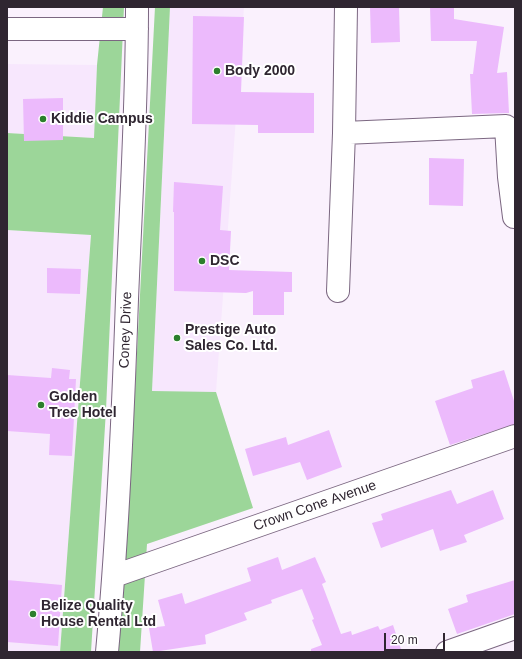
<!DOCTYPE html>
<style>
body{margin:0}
#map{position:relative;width:522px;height:659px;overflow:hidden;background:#faf1fd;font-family:Helvetica,sans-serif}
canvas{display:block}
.frame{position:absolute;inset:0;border:8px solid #2f2631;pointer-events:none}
.scale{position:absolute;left:384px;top:633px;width:61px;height:18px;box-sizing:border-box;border:2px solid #2f2631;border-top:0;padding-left:5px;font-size:12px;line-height:14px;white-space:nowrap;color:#2f2631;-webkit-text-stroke:3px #fff;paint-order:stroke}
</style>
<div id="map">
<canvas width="522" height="659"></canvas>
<div class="frame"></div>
<div class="scale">20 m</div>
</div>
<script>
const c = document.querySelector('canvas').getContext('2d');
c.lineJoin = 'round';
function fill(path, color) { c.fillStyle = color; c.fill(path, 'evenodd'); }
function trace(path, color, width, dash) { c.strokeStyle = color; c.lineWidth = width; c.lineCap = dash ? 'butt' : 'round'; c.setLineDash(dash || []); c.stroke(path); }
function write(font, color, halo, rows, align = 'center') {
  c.font = font + ' Helvetica,sans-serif'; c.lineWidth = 4; c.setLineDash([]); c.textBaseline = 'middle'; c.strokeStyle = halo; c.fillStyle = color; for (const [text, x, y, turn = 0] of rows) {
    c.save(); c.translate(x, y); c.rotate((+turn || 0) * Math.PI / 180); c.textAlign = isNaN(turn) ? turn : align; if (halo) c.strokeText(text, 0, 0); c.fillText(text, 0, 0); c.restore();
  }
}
fill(new Path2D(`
 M170,7H244L216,392H152Z
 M7,64L97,65L94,138L7,133Z
 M7,230L91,235L60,652H7Z`), '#f7e7fd');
fill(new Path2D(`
 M103,7H124L106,410L91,652H60L91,235L7,230V133L94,138L97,65Z
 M155,7H170L152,391L216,392L253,508L147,544L140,652H118L134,410Z`), '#9cd699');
fill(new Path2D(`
 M370,7H399L400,42L371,43Z
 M430,7H454V19L504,27L497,73L507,72L509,113L472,114L470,74H473L477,41H431Z
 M193,16L244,17L241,92L314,93V133H258V125L192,124Z
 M63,98V140L24,141L23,99Z
 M429,158L464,159L463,206L429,205Z
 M174,182L223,186L220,230L231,231L229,270L292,272V292H284V315H253V291L246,293L174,291V212H173Z
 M47,268L81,269L80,294L47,293Z
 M52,368L70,370L69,379H76L72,456L49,455L50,434L7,431V375L51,378Z
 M504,370L515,404V424L450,445L435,401L473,388L471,380Z
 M329,430L342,467L307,480L300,462L253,476L245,449L286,437L288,445Z
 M451,490L457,504L493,490L504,519L464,535L467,542L440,551L433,529L381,548L372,523L383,520L381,514Z
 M278,557L282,570L315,557L326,582L322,584L341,634L351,631L352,635L378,626L380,630L393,625L402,652H311V649L322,645L312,620L314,619L302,589L271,600L272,603L244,613L247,620L205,635L206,644L153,652L149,628L165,626L158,600L182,593L185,604L251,581L247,568Z
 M7,580L62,585L58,646L7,642Z
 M515,580V614L457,634L448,609L468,602L466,595Z`), '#ecbafc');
const minor = new Path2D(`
 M7,29H137
 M344,133L506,126L509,177L514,217
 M338,291L344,133L346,7
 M114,576L515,436
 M107,652C118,535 123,417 127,299C131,202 137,104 137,7
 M447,652L515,628`);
trace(minor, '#7b6781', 24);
trace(minor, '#fff', 22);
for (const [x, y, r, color] of [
 [217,71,4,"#2b7f2c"],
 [43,119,4,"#2b7f2c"],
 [202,261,4,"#2b7f2c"],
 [177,338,4,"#2b7f2c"],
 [41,405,4,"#2b7f2c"],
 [33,614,4,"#2b7f2c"]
]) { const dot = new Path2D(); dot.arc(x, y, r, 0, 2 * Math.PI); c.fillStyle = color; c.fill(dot); trace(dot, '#fff', 1.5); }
write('bold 14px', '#2f2631', '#fff', [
 ["Body 2000",225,71],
 ["Kiddie Campus",51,119],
 ["DSC",210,261],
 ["Prestige Auto",185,330],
 ["Sales Co. Ltd.",185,346],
 ["Golden",49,397],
 ["Tree Hotel",49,413],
 ["Belize Quality",41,606],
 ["House Rental Ltd",41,622]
], 'left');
write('14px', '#2f2631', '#fff', [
 ["Coney Drive",126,330,-88],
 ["Crown Cone Avenue",315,506,-19]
]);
</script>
